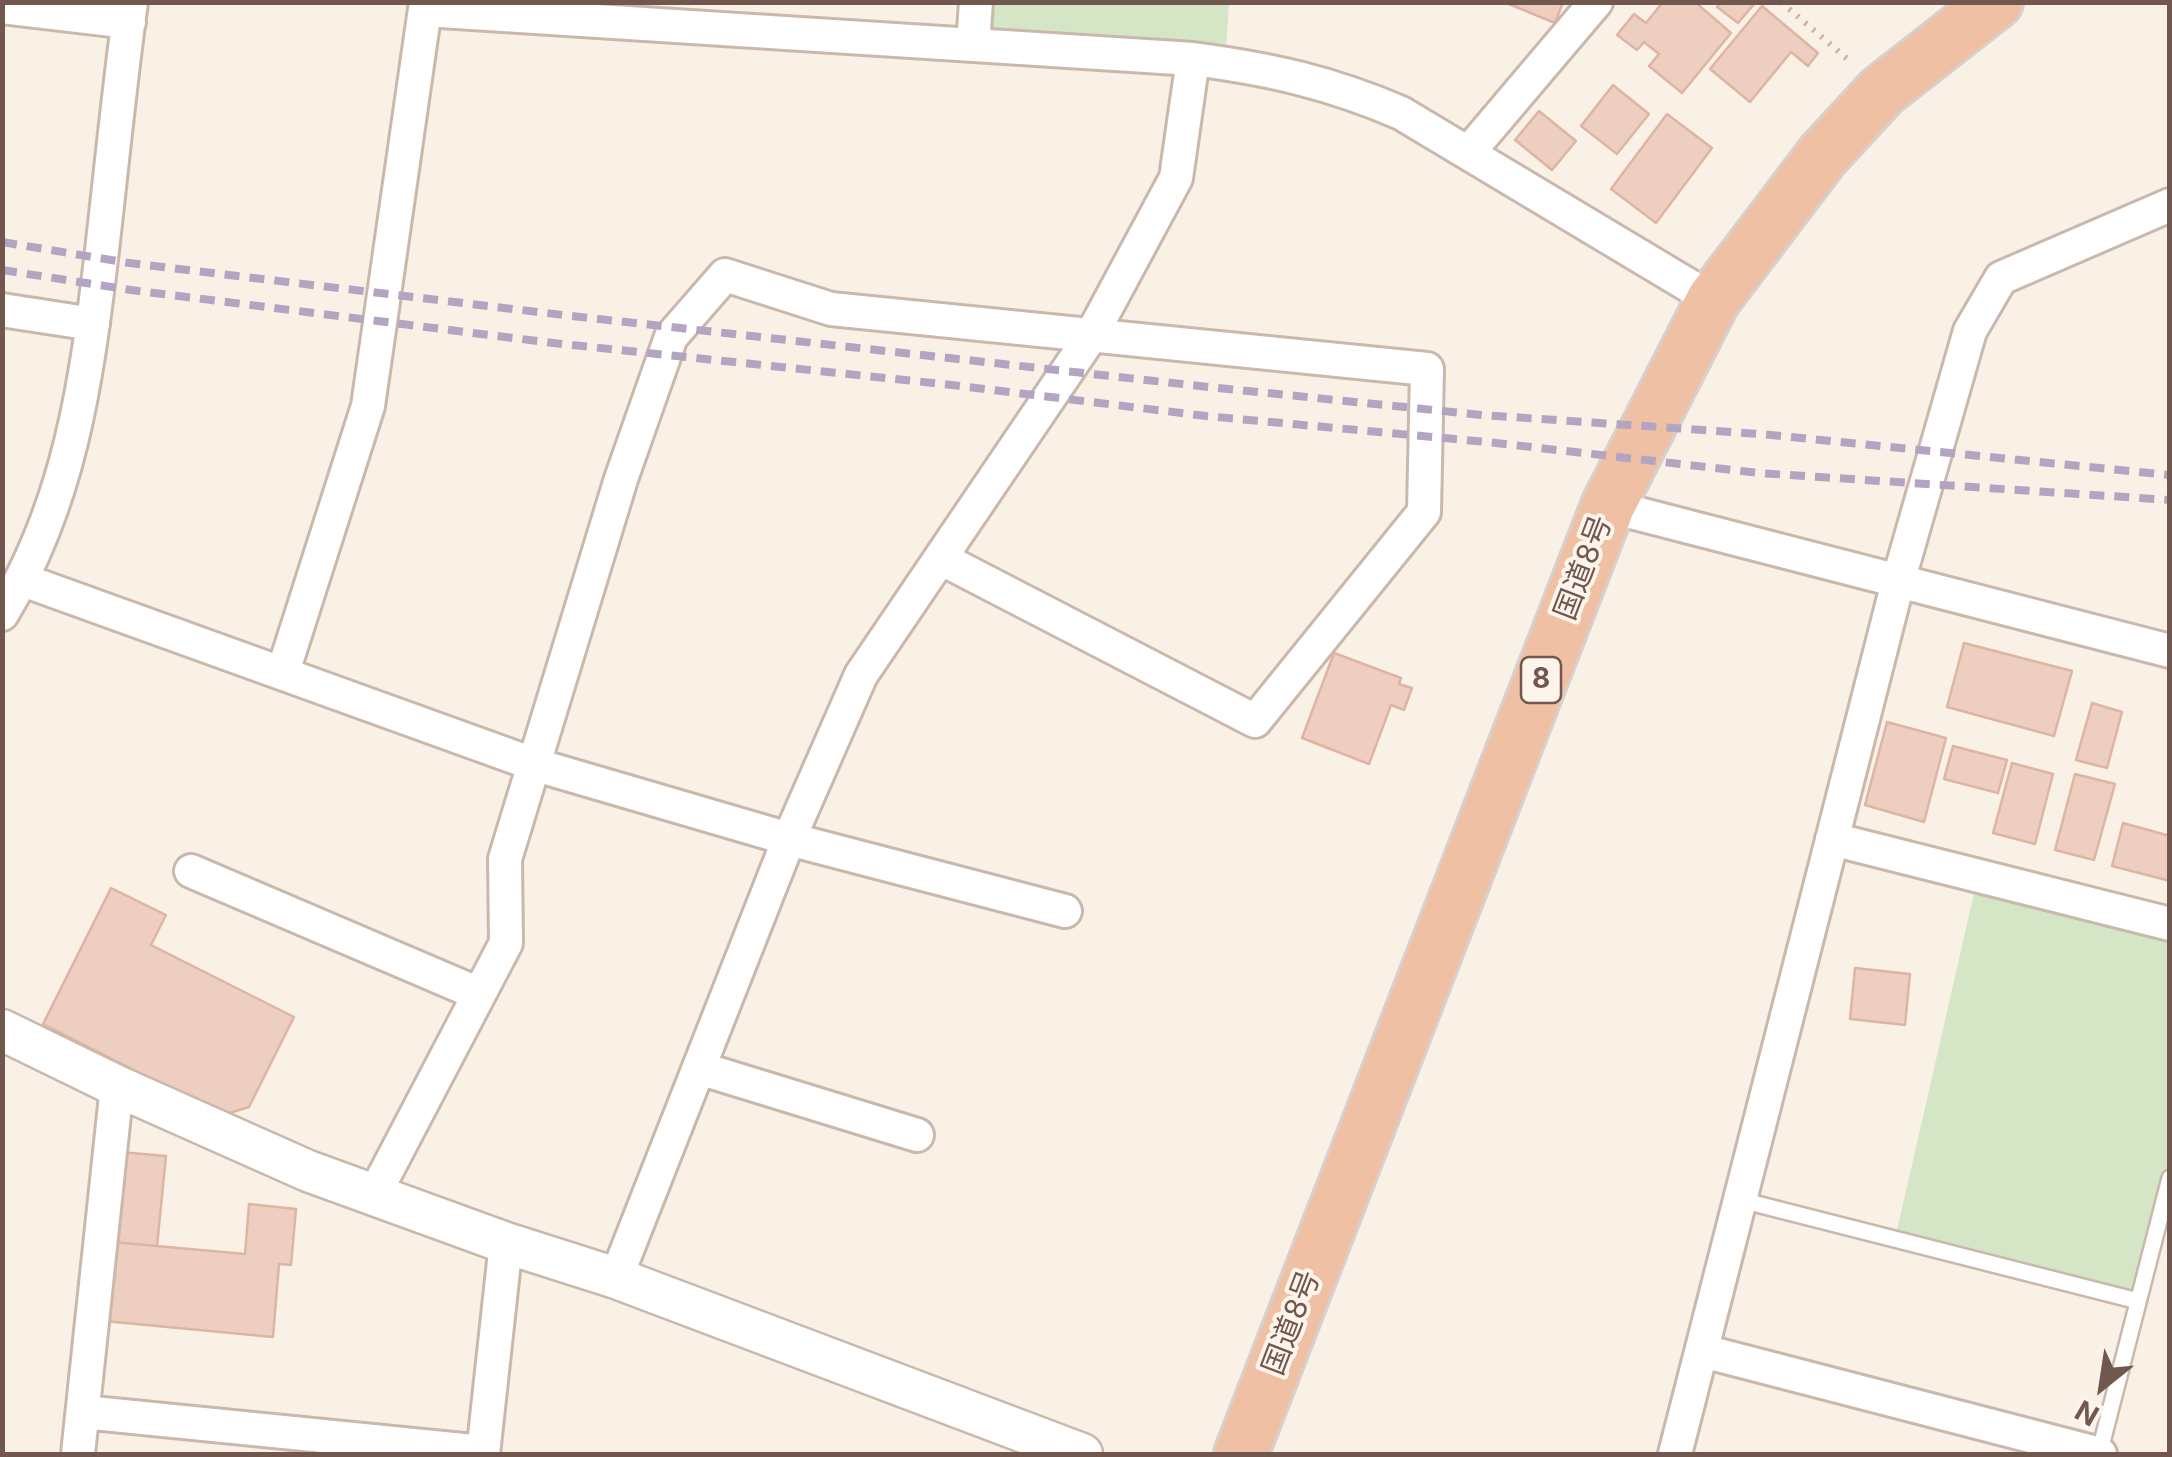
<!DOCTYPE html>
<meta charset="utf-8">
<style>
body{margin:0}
#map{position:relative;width:2172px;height:1457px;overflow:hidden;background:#faf1e6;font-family:Inter,sans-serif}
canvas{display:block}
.frame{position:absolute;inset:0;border:5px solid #71574d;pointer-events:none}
.north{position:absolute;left:2052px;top:1337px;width:100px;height:100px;-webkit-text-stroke:8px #fdf5ec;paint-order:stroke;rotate:210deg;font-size:28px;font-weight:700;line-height:40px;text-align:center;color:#71574d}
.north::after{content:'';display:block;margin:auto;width:35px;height:45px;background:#71574d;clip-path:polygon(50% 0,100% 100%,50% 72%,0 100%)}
</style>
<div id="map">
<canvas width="2172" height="1457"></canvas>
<div class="frame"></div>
<div class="north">N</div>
</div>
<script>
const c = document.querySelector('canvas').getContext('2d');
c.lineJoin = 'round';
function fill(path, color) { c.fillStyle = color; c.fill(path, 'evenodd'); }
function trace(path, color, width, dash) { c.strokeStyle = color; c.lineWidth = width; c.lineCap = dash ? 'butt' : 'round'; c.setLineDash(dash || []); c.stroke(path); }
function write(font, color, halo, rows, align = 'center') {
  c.font = font + ' Inter,"Noto Sans JP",sans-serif'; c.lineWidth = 8; c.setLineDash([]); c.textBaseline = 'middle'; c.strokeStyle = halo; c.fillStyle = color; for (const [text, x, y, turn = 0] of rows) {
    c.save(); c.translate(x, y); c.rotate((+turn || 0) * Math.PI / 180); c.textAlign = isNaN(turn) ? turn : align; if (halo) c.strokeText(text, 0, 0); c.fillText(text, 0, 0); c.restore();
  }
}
fill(new Path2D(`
 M976,3H1229L1225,63L973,45Z
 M1978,876L2169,924V1178L2138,1301L1895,1239Z`), '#d5e6c6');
const building = new Path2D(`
 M1504,2H1563L1555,23Z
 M1663,2H1695L1731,33L1682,93L1649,66L1659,54L1644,42L1637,50L1617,35L1634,14L1646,23Z
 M1721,2H1755V3L1738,23L1717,7Z
 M1762,6L1818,53L1808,66L1791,52L1750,102L1710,69Z
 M1613,85L1649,114L1617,154L1581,126Z
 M1539,111L1576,141L1552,170L1515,140Z
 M1667,114L1712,148L1656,223L1611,189Z
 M1964,643L2072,671L2054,736L1947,707Z
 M1334,653L1401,678L1399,684L1412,688L1404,710L1391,705L1369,764L1302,738Z
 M2092,703L2122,712L2107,768L2076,760Z
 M1887,722L1946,738L1924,822L1865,805Z
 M1953,746L2007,760L1998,793L1944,779Z
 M2012,763L2053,774L2035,844L1993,833Z
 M2075,774L2115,784L2094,860L2055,850Z
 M2123,823L2170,836V881L2112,866Z
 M111,888L166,915L151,945L294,1017L249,1107L223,1115L43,1024Z
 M1855,968L1910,974L1905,1025L1850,1019Z
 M120,1152L166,1156L157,1246L112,1242Z
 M249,1204L296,1209L291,1265L279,1264L273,1337L104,1321L112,1242L245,1254Z`);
fill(building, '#edcec0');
trace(building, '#deb4a2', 2.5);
const service = new Path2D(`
 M1741,1200L2138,1301
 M2099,1454L2170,1178`);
const minor = new Path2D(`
 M2,7L129,22
 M425,10L1193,59C1269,69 1329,82 1401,113L1713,300
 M973,45L976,2
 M1468,153L1596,2
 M2,310L93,324
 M1608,506L2170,651
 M23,580L536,765L789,839L1065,911
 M2,614C69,503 86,385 101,259C111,173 119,88 131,2
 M283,672L368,406L426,2
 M1832,839L2170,924
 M191,871L479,994
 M699,1068L917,1135
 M374,1195L506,943L505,859L621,479L671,337L725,275L831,309L1427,369L1424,512L1255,721L942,559
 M616,1278L789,839L861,675L1091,336L1176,178L1193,59
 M1703,1351L2100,1454
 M83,1412L483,1452
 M78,1454L117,1086
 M483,1454L506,1243
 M1675,1454L1898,582L1970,331L2001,278L2170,205`);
const tertiary = new Path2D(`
 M2,1030L117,1086L308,1171L506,1243L616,1278L1082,1454`);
const trunk = new Path2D(`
 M1241,1454L1608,506L1713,300L1823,155L1882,91L1996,2`);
trace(service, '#cbb8ad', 20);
trace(minor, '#cbb8ad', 38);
trace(tertiary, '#cbb8ad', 45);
trace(trunk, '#d7d0cd', 58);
trace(new Path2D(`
 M1781,2L1852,63`), '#d1b2a4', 6, [2.5, 8]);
trace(service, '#fff', 15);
trace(minor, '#fff', 32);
trace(tertiary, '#fff', 40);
trace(trunk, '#f0c0a4', 52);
trace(new Path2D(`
 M2,242L129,263L563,315L1209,387L1482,415L1761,434L2170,475
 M2,270L131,290L553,343L952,385L1206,416L1487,442L1759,473L2170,500`), '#b3a5c2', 8, [15, 10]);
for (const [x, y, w] of [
 [1541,680,40]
]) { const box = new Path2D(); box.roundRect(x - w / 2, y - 23, w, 46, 8); c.fillStyle = '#fdf5ec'; c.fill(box); trace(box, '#71574d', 2.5); }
write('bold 28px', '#71574d', null, [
 ["8",1541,680]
]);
write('30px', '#71574d', '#fdf5ec', [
 ["国道8号",1584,568,-69],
 ["国道8号",1292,1323,-69]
]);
</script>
